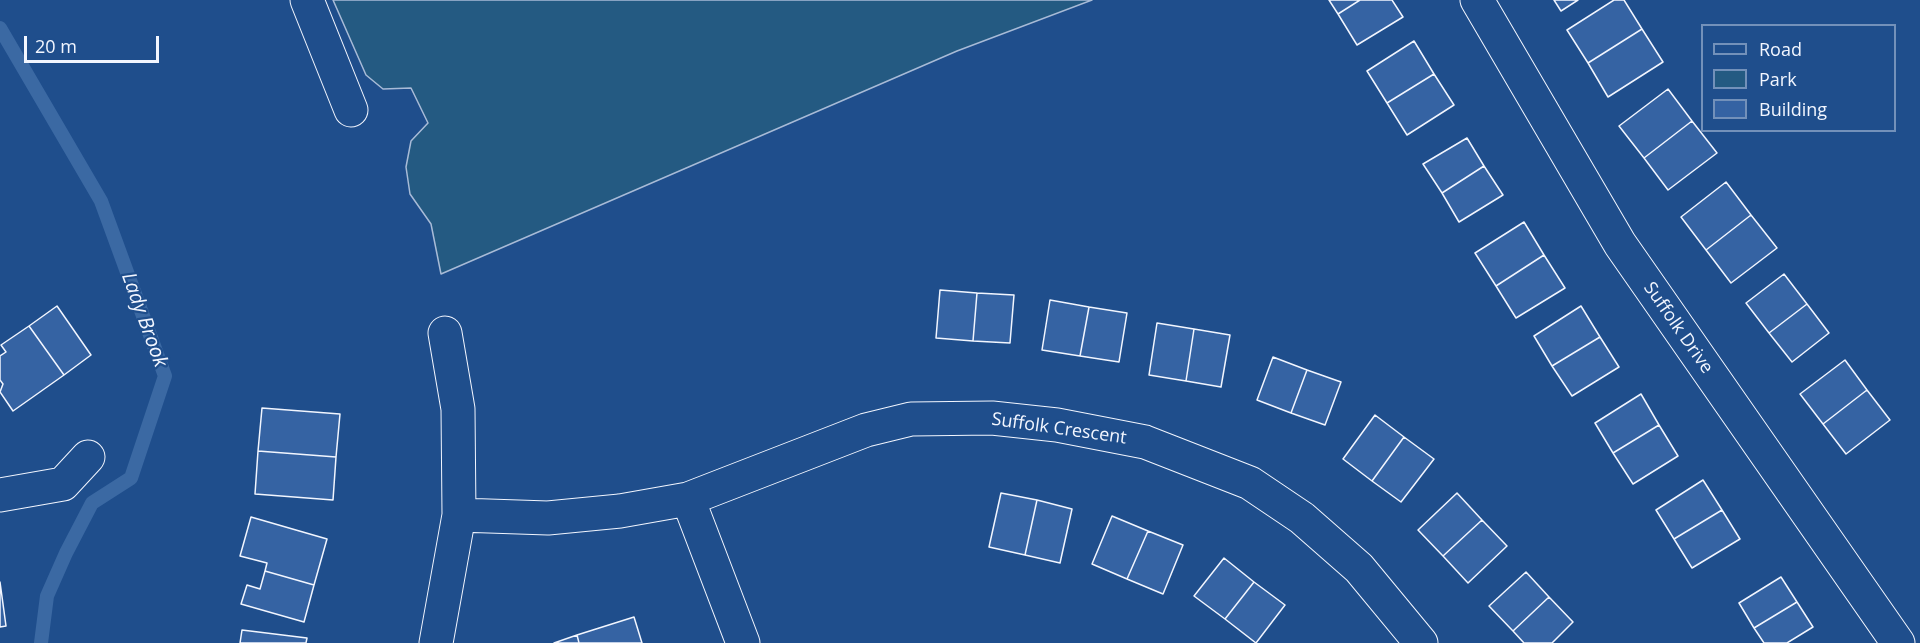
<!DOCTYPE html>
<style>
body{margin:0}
#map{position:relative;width:1920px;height:643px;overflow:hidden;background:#1f4e8c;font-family:"Open Sans",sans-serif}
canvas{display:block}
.legend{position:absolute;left:1701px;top:24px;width:195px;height:108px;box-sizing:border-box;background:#1f4e8c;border:2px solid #7391ba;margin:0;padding:8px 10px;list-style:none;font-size:18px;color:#f2f6ff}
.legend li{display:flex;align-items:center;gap:12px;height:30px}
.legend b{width:30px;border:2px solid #7391ba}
.scale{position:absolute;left:24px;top:36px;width:135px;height:27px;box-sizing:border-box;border:3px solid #f2f6ff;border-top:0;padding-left:8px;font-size:18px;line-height:21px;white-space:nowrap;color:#f2f6ff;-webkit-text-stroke:4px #1f4e8c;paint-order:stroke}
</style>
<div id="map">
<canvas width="1920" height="643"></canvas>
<ul class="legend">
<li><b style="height:8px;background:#1f4e8c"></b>Road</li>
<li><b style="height:16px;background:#245a82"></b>Park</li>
<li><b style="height:16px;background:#3563a3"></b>Building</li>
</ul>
<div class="scale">20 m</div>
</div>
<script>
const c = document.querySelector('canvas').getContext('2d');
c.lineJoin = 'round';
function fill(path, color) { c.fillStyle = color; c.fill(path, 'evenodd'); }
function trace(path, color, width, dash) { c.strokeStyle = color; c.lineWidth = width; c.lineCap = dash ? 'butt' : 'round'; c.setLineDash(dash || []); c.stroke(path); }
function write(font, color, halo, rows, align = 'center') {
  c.font = font + ' "Open Sans",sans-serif'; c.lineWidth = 4.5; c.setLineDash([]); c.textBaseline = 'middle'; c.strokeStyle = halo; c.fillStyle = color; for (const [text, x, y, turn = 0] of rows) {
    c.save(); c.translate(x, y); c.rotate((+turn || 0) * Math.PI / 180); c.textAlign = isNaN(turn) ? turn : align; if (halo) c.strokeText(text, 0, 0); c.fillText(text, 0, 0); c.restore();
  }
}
const green = new Path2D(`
 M333,0H1092L957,51L441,274L431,224L410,194L406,167L411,141L428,123L411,88L383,89L366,75Z`);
fill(green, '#245a82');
trace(green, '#a8bbd7', 1.5);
trace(new Path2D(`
 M0,28L101,201L165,376L131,478L92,503L66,553L47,596L41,643`), '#3b69a3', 14);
const building = new Path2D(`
 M1329,0H1360L1338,14Z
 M1360,0H1392L1403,17L1357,45L1338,14Z
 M1554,0H1578L1561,11Z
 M1614,0H1624L1642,29L1588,63L1567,30Z
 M1642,29L1663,62L1608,97L1588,63Z
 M1414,41L1434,74L1387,103L1367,71Z
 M1434,74L1454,105L1407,135L1387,103Z
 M1668,89L1692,121L1644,158L1619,126Z
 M1692,121L1717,153L1668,190L1644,158Z
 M1467,138L1484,166L1442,193L1423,164Z
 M1484,166L1503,195L1459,222L1442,193Z
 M1726,182L1751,215L1706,250L1681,217Z
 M1751,215L1777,248L1731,283L1706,250Z
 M1524,222L1544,255L1496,286L1475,253Z
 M1544,255L1565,288L1516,318L1496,286Z
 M1784,274L1807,304L1769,333L1746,303Z
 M940,290L977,293L973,341L936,338Z
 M977,293L1014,295L1010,343L973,341Z
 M1050,300L1089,307L1080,356L1042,350Z
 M1807,304L1829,333L1792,362L1769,333Z
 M57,306L91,355L64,375L29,326Z
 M1581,306L1600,337L1552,366L1534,336Z
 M1089,307L1127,313L1119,362L1080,356Z
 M1157,323L1194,329L1186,381L1149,375Z
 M29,326L64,375L13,411L0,392L3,384L0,380V356L6,352L1,345Z
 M1194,329L1230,335L1221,387L1186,381Z
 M1600,337L1619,367L1572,396L1552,366Z
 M1273,357L1307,370L1291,413L1257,400Z
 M1845,360L1867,390L1823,424L1800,394Z
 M1307,370L1341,382L1325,425L1291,413Z
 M1867,390L1890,420L1846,454L1823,424Z
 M1641,394L1659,425L1613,453L1595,423Z
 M262,408L340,414L336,457L258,451Z
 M1375,415L1404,437L1372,481L1343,459Z
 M1659,425L1678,456L1633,484L1613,453Z
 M1404,437L1434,459L1401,502L1372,481Z
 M258,451L336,457L333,500L255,494Z
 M1703,480L1722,510L1674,539L1656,510Z
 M1001,493L1037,500L1025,555L989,547Z
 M1457,493L1482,520L1443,556L1418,530Z
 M1037,500L1072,509L1060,563L1025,555Z
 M1722,510L1740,539L1692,568L1674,539Z
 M1112,516L1148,531L1127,579L1092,564Z
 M251,517L327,539L314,585L265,571L267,563L240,556Z
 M1482,520L1507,546L1468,583L1443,556Z
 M1148,531L1183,545L1163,594L1127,579Z
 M1224,558L1254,582L1225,619L1194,596Z
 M265,571L314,585L304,622L241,604L247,585L260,589Z
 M1526,572L1549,597L1513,631L1489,606Z
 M1781,577L1797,602L1754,628L1739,603Z
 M0,582L6,626L0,627Z
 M1254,582L1285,605L1256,643L1225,619Z
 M1549,597L1573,622L1552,643H1524L1513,631Z
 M1797,602L1813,627L1787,643H1764L1754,628Z
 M634,617L642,643H579L577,635Z
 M242,630L307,638L306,643H240Z
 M577,635L579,643H554Z`);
fill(building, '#3563a3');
trace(building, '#f2f6ff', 1.5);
const minor = new Path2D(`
 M307,0L351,110
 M1477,0L1620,244L1898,643
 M0,495L63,484L88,457
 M688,499L743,643
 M459,515L548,518L620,511L688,499L866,430L911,419L992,418L1057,425L1145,442L1250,483L1302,518L1359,568L1421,643
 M436,643L459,515L458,409L445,333`);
trace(minor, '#f2f6ff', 35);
trace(minor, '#1f4e8c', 33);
write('18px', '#f2f6ff', '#1f4e8c', [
 ["Suffolk Drive",1678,328,55],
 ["Suffolk Crescent",1059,429,8]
]);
write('italic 20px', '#f2f6ff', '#1f4e8c', [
 ["Lady Brook",144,320,70]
]);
</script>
